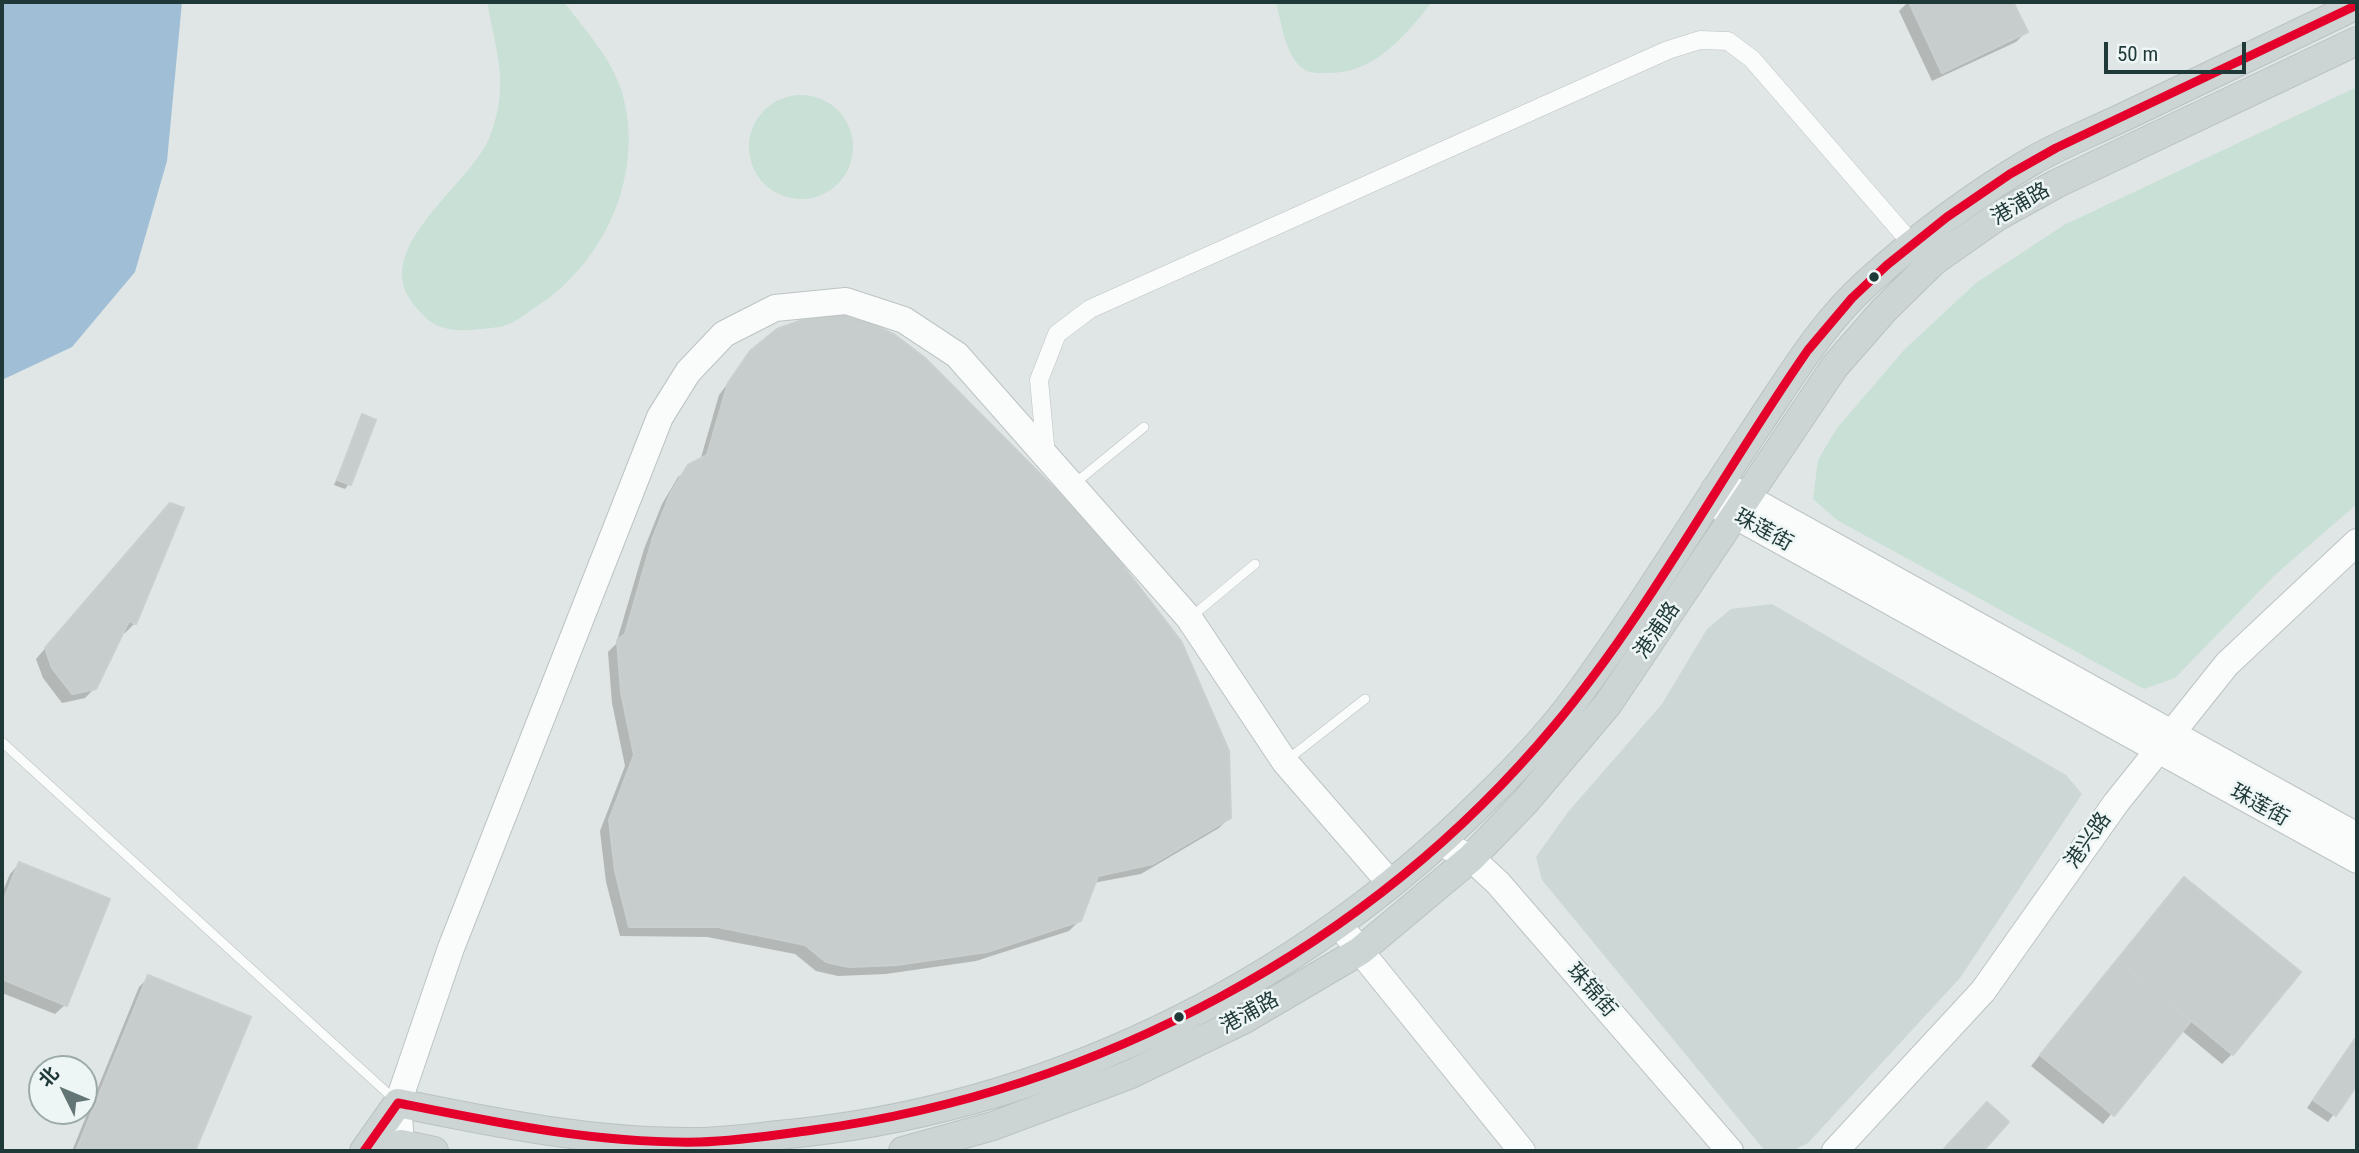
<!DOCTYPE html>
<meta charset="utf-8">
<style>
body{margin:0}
#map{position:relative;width:2359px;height:1153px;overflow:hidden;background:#e0e6e5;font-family:"Roboto Condensed","Noto Sans SC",sans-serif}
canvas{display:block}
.frame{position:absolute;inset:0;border:4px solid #1f3838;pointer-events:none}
.north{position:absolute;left:28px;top:1055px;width:70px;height:70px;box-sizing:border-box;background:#edf6f4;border:2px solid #9baaa9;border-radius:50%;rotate:313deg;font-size:19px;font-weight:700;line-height:28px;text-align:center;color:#1f3838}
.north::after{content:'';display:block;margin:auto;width:24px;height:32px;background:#637575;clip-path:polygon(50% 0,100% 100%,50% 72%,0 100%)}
.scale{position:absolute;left:2104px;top:42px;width:142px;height:32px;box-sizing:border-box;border:4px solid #1f3838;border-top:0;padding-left:9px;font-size:21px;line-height:24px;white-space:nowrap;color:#1f3838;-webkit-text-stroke:5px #edf6f4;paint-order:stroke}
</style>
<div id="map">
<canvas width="2359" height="1153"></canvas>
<div class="frame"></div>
<div class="north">北</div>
<div class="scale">50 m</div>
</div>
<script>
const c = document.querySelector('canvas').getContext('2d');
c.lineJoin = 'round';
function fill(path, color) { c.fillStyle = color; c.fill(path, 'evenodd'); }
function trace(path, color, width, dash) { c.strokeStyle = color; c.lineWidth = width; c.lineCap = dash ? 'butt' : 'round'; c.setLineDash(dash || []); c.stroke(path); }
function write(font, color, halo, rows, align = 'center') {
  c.font = font + ' "Roboto Condensed","Noto Sans SC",sans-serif'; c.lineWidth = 5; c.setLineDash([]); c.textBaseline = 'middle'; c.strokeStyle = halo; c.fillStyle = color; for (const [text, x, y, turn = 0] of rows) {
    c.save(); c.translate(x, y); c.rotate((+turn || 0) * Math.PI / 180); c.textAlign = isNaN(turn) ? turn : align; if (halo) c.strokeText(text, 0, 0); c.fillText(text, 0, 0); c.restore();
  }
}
fill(new Path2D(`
 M1772,604L2066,775L2082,794L1960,978L1808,1143L1792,1151H1765L1542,880L1536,857L1568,812L1662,704L1707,629L1731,609Z`), '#cdd8d6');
fill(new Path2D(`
 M487,2H564C587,33 615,61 624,100C643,180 602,266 533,309C525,314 516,322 506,325C499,328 488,328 480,329C459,332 437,331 422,314C414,305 405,295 403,283C393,232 473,180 490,136C510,84 496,52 487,2Z
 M1276,2H1432C1405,36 1374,74 1328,73C1316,73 1306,74 1298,64C1284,48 1281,21 1276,2Z
 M2357,87V504L2276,574L2175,678L2144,689L1837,520L1813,499L1818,460L1837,428L1905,349L1976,283L2064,225Z
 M749 147a52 52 0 1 1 104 0a52 52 0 1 1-104 0Z`), '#c8e0d6');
fill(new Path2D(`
 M2,2H182L167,161L135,272L72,347L2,380Z`), '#a0bfd6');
fill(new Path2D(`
 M1908,2H2011L2026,32L2016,42L1932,81L1899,11Z
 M751,353L1229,818L1219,828L1141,874L1093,883L1080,920L1069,931L976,961L886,974L838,976L816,971L795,954L707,937L620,936L606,882L600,831L625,766L612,703L608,652L616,644L644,549L662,504L678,477L700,461L719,395Z
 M363,416L349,484L345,489L334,485Z
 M160,515L135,623L125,633L122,632L95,688L85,698L62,703L43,678L36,659Z
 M19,864L65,1005L55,1014L2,993V893L10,874Z
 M2175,889L2232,1054L2222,1064L2181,1030L2103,1124L2031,1066Z
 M149,977L248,1018L194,1151H72L139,987Z
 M2357,1035V1082L2328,1122L2307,1108Z`), '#0003');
const building = new Path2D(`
 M1909,2H2013L2028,32L1942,73Z
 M837,314L867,321L895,335L925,358L1094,528L1181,641L1229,751L1231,818L1153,864L1098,876L1081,921L987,952L897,965L849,967L826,962L805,945L718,927H629L615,871L609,820L634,755L621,692L617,640L625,634L653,537L671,492L688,465L707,455L728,383L750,351L777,329L805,319Z
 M362,414L376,420L351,485L337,480Z
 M170,503L184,508L136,624L129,621L96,689L72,694L52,668L45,648Z
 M19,862L110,899L67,1006L2,979V904Z
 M2184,877L2301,972L2233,1055L2117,960Z
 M2117,960L2191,1021L2114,1116L2040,1055Z
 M148,975L251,1017L195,1151H76Z
 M2357,1036V1085L2336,1116L2313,1100Z
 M1987,1102L2009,1122L1983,1151H1942Z`);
fill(building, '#c7cdcc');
trace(building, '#c9cfce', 2);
const lane = new Path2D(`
 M1074,484L1144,427
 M1191,617L1255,564
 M2,742L394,1099
 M1287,760L1365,699`);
const street = new Path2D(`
 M1046,455L1039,380L1057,334L1090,309L1668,50L1700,40L1728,41L1752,59L1913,245`);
const secondary = new Path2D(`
 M2357,836L1723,484L1714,490V504L2357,860
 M1441,843L1471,858L1498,883L1730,1151
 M1340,926L1522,1151
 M401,1144L398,1103L451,948L660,417L688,372L724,334L775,308L846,301L904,320L957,355L1189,618L1285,762L1391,884
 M1835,1151L1983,991L2116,803L2227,664L2357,542`);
const primary = new Path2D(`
 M364,1151L398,1103C496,1123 594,1143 695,1142C723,1142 751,1138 779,1135C1043,1111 1294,989 1482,802C1516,769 1550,734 1578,695C1642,608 1698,515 1758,425C1791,376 1823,322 1868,282C1918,237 1974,195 2032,161C2063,143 2097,130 2130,114C2206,78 2281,41 2357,5
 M397,1151L401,1144L434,1151
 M903,1151L993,1126L1129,1075L1243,1020L1360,951L1471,858L1526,801L1608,704L1835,366L1884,310L1934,261L1998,216L2056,184L2357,41`);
trace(lane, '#bdc3c2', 10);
trace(street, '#bdc3c2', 19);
trace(secondary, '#bcc4c3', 28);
trace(primary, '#bac3c2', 30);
trace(lane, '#fafbfb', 9);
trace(street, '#fafbfb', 18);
trace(secondary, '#fafbfb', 26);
trace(primary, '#ccd4d4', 28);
trace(new Path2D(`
 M364,1151L398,1103C498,1123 598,1144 700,1142C738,1141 776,1135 813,1130C1098,1091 1369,948 1554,726C1651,610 1722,473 1808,350L1852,298L1887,265L1947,217L2010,174L2056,148L2357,5`), '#e4002b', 9);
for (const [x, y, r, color] of [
 [1874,277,6,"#1f3838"],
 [1179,1017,6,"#1f3838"]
]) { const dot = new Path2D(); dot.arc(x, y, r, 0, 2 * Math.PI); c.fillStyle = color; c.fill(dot); trace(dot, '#edf6f4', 2.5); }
write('21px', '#1f3838', '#edf6f4', [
 ["港浦路",2021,205,-30],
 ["珠莲街",1763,531,29],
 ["港浦路",1658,631,-56],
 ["珠莲街",2259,806,29],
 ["港兴路",2089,841,-55],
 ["珠锦街",1591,991,49],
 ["港浦路",1250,1014,-29]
]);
</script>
